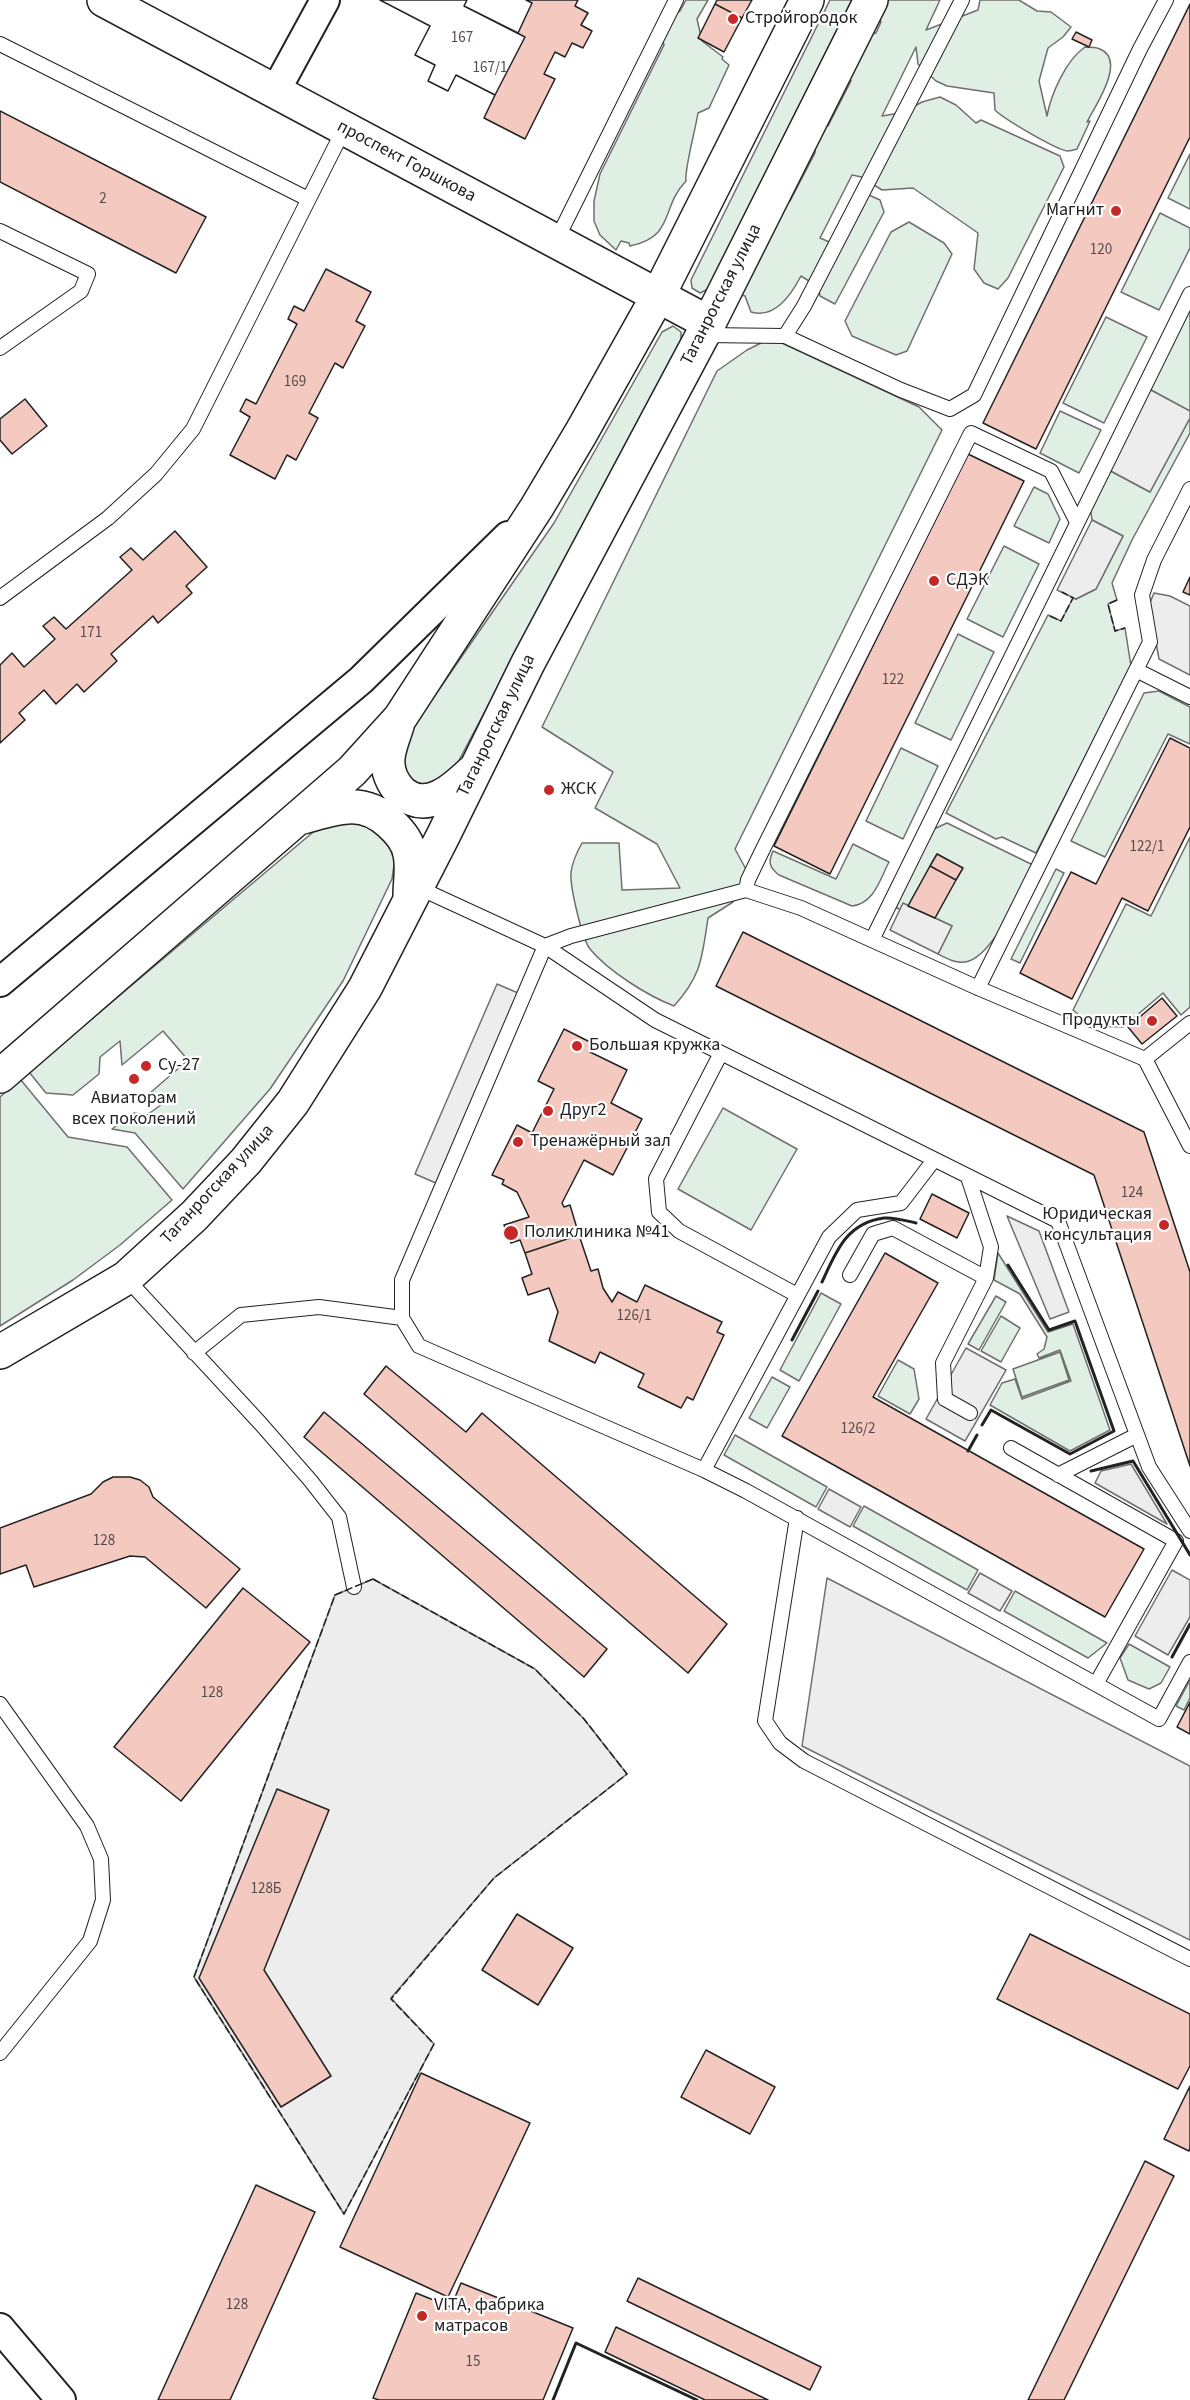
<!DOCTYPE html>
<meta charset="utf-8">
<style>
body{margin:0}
canvas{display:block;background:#fff}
</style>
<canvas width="1190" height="2400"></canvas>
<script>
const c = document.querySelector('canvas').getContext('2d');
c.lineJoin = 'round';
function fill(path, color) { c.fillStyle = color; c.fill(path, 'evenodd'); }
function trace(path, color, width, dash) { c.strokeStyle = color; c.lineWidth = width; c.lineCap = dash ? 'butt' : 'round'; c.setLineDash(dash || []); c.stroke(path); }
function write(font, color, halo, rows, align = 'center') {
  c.font = font + ' "Source Sans 3",sans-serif'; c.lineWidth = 4.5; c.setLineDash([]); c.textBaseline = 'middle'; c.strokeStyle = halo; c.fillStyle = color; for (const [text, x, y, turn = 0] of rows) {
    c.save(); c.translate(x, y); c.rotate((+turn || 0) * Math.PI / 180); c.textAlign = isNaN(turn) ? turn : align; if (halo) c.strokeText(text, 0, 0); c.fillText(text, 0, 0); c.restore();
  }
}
const green = new Path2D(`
 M686,0H708L697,19L702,41L723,57L722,59L729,65L709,108L698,113C696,127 684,171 686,181C660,208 676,236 630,246L629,243L621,241L616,250L600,235L594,221V201L600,174L664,45L659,27L680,11Z
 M830,0H852L708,289L700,293L692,288L691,280Z
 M877,0H940L926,30L978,10L980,0H1019L1037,11L1051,12L1071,27L1063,37L1048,48L1039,81L1047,116C1051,94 1066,60 1085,47C1089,47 1096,47 1100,49C1127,60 1095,106 1087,122L1090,121L1077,149C1074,150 1071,151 1067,151C1055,149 1004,119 995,110L994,93L947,86L936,81L918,64L916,47L882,116L900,113L866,178L852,175L820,238L834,244L809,281L801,276C791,295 775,319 751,312L745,296L738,294L776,207L790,201L815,153L816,138L823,125L828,126L851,81L845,69L868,35L876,33L881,22L874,4Z
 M940,97L956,105L976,123L981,120L1060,156L1064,167L1008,278L998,289L984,283L974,269L978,233L913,188L882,190L871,183L909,109L922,102Z
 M1190,154V209L1168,198Z
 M869,195L880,200L884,212L835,304L820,296L818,286Z
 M1160,213L1190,228V248L1159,310L1121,292Z
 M909,222L944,243L952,254L907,351L896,355L852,336L845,321L891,232Z
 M1190,308V411L1149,389Z
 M1106,317L1147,337L1104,423L1063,403Z
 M673,326L681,332V341L447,783L413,792L395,758L402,743L554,523L662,332Z
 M771,338L919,407L942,430L735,849L748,873L733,902L708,918C702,957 702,975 674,1006C648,996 608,971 590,949C582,939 570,887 571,873C572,862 577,852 582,843H619L622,890L680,888L657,844L595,808L613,772L542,727L717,371L747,350Z
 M1060,411L1101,430L1079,473L1040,453Z
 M1190,418V433L1132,540L1112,583L1117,600L1108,604L1115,631L1125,628L1131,666L1036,853L1002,837L996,839L946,813L1048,615L1061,621L1073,598L1076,599L1096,589L1123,536L1092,520L1090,505L1107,469L1150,492Z
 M1034,487L1048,494L1060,519L1049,543L1014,526Z
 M1004,546L1039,564L1003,637L967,619Z
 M958,634L994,652L951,740L915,723Z
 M1159,691L1190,707V744L1168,734L1105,857L1071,841L1144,693Z
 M901,748L938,766L903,839L866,821Z
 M353,814L388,837L395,858L392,879L343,981L270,1089L183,1189L135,1133L112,1129L134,1113L147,1115L169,1099L150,1093L188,1060L163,1031L122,1065L120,1041L100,1057L99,1074L73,1095L46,1093L29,1072L331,817Z
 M947,823L1033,865C1020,891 996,951 969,961C958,965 948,959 938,954L952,926L935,918L962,868L937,854L908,906L903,904L901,910L893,906L934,829Z
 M1190,837V1007L1181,1015L1163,993L1123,1027L1092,1026L1073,1010L1126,904L1151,916Z
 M853,844L889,862C880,879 874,904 852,906L779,875C769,867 768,862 773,851L836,879Z
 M1056,869L1064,873L1020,963L1011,959Z
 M20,1079L68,1137L127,1147L172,1200L120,1245L73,1280L0,1326V1097Z
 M723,1108L797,1149L751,1230L678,1189Z
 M998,1253L1048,1332L1073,1324L1110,1430L1070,1451L990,1405L1002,1383L1015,1379L1022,1399L1071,1381L1060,1350L1039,1358L1037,1354L1044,1349L1047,1337L1020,1294L994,1280Z
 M821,1293L841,1304L799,1381L780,1370Z
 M996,1296L1006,1302L979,1350L968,1344Z
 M1001,1316L1020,1328L1001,1362L981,1351Z
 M1060,1352L1069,1380L1022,1397L1013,1369Z
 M898,1360L914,1369L919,1399L910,1414L878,1396Z
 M772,1377L790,1387L767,1428L749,1418Z
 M735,1435L827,1487L816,1507L724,1455Z
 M864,1506L978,1570L967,1590L853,1526Z
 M1015,1591L1107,1643L1088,1658L1004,1611Z
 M1129,1644L1170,1667L1161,1683L1149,1689L1128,1680L1120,1658Z
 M1190,1680V1698L1184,1710L1176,1706Z`);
fill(green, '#e0efe3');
trace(green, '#6f6f6f', 1.5);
const parking = new Path2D(`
 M1149,389L1190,411V418L1150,492L1107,469Z
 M1092,520L1123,536L1096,589L1076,599L1057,590Z
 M1154,593L1170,596L1190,606V675L1159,659L1149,605Z
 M903,903L952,926L938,954L890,930Z
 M497,984L518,993L436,1183L415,1174Z
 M1007,1216L1039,1231L1069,1312L1050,1319Z
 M966,1348L1006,1370L965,1441L926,1419Z
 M1131,1464L1167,1524L1095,1483L1101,1471Z
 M829,1489L861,1507L850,1527L818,1509Z
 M1172,1570L1190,1580V1617L1168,1655L1135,1636Z
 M980,1573L1012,1591L1000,1611L968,1593Z
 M827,1578L1190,1766V1940L802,1746Z
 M373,1579L535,1669L584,1719L627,1774L494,1878L391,1998L434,2044L344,2214L194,1977L335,1595Z`);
fill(parking, '#ededed');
trace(parking, '#6f6f6f', 1.5);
const building = new Path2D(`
 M380,0H467L464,6L518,33L532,3L526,0H578L575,6L588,13L581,25L592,31L583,48L572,43L565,57L555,52L544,74L555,79L525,139L484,118L495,95L456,75L448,91L428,81L435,65L415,55L430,26Z
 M380,0H467L464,6L525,37L495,95L456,75L448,91L428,81L435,65L415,55L430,26Z
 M717,0H752L742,18L715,4Z
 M715,4L742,18L724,52L698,38Z
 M1190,4V137L1036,449L983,423Z
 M1076,32L1092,40L1089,47L1072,39Z
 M0,111L206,217L176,273L0,182Z
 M326,269L371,292L356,321L365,326L343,368L335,363L309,413L318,418L296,460L287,455L275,479L230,455L250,417L240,411L246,399L256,404L297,324L288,319L294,306L304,311Z
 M25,399L47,426L12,454L0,440V419Z
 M968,454L1024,481L830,874L774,846Z
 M175,531L207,567L186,586L192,593L158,623L153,616L111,654L117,661L84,692L77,684L56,704L44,690L19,713L25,720L0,743V665L12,653L24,667L55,639L43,626L54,617L66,629L132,570L120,557L131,548L143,560Z
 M1190,577V595L1183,592Z
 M1170,738L1190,748V827L1148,911L1122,898L1072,999L1020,973L1071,872L1096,884Z
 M937,854L963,868L956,880L930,866Z
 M930,866L956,880L935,918L908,906Z
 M743,932L1144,1132L1190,1272V1466L1094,1175L716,986Z
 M1162,998L1177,1016L1142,1044L1128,1027Z
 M564,1029L594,1044L590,1052L627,1070L611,1103L642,1119L613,1175L584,1160L562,1203L564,1207L570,1205L579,1235L525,1253L520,1240L511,1243L504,1225L529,1217L517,1192L502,1184L504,1180L492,1175L517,1125L532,1133L554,1089L538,1081Z
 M932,1194L969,1213L957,1238L920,1219Z
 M579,1235L591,1271L598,1269L603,1288L612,1302L618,1292L637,1302L645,1285L722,1322L717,1332L724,1335L693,1400L687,1397L681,1408L638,1387L644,1374L600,1352L595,1363L549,1341L558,1312L549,1288L528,1295L522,1278L532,1274L525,1253Z
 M885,1253L938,1283L873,1397L1144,1549L1105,1617L782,1436Z
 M386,1366L466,1432L482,1413L727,1624L688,1673L364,1394Z
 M324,1412L607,1649L584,1677L304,1437Z
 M113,1477H130L140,1480L149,1487L153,1497L240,1569L206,1608L145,1557L130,1556L34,1587L26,1565L0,1574V1528L91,1494L103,1482Z
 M243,1588L310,1642L181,1801L114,1747Z
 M1190,1702V1734L1177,1727Z
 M277,1789L329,1810L264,1970L331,2076L281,2107L199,1978Z
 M517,1914L573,1948L538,2005L482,1970Z
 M1030,1934L1190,2014V2066L1178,2089L997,1999Z
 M706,2050L775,2087L750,2134L681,2097Z
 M421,2073L530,2123L448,2297L340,2247Z
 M1190,2086V2148L1189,2151L1164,2139Z
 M1145,2161L1174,2176L1064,2400H1028Z
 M256,2185L315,2212L230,2400H158Z
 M638,2278L821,2367L810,2390L627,2301Z
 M461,2283L573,2328L543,2400H379L373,2398L416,2293L451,2307Z
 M616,2327L768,2400H705L605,2352Z`);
fill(building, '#f3c9c0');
trace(building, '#222', 1.5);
const lane = new Path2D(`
 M0,44L308,199
 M0,231L88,274L81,291L0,348
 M556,241L676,0
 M704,335L785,336L804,306L962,0
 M785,336L901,390L950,409L974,395L1140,49L1166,0
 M0,598L108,518L156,474L193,429L344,129
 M1136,670L1190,697
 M417,887L545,946L655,1020L1058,1221L1149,1467L1190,1531
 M746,890L748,880L762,851L971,433L1051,471L1077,522
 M872,940L1190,294
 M978,988L1150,642L1142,595L1154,560L1190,489
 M721,1053L656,1179L659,1212L679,1231L797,1295
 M1145,1059L1190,1023
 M1190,1146L1145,1059L978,988L801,908L746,890L571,936L545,946L402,1280V1318L419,1346L704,1470L746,1491L1159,1719L1190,1662
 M968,1177L991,1247L986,1278
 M850,1275L873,1234L893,1228L986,1278L943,1363L945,1399L970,1413
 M126,1278L260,1423L310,1480L339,1517L354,1587
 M194,1353L241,1315L319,1307L402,1318
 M1011,1448L1176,1541L1096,1684
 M704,1470L829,1237L857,1210L901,1203L934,1160
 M1058,1475L1137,1435
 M797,1518L765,1721L780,1743L804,1761L1190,1959
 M0,1704L87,1826L101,1859L103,1900L90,1941L0,2053`);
const street = new Path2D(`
 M276,90L325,0
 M0,982L361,680L508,536
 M0,2328L61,2400`);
const secondary = new Path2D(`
 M104,0L709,323`);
const primary = new Path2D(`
 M398,722C395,734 389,746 388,758C387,770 392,783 401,792C427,814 453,790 472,772
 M303,817C336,808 362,797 390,823C399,831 408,842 410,854C413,867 410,883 410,896
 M0,1076L352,771L400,718L537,507L581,433L658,296L807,0
 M0,1352L126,1278L194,1216L246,1161L293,1102L365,988L443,836L528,663L709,323L871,0`);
trace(lane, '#222', 16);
trace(street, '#222', 32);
trace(secondary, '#222', 36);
trace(primary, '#222', 36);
trace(lane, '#fff', 14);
trace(street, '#fff', 28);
trace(secondary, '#fff', 33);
trace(primary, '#fff', 33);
trace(new Path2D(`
 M1117,600L1108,604L1115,631L1125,628
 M1050,616L1061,621L1073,598L1062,592
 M373,1579L535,1669L584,1719L627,1774L494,1878L391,1999L434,2044L344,2214L194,1977L335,1595Z`), '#222', 1.5, [8, 3]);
trace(new Path2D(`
 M822,1282C836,1252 846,1223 884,1218C894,1217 907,1221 916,1223
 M792,1340L818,1291
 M982,1425L991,1410L1070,1454L1114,1431L1075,1321L1049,1330L1008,1265
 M968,1451L977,1435
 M1091,1471L1133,1461L1190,1555
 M1172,1657L1190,1624
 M553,2400L576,2343L697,2400`), '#222', 3);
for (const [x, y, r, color] of [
 [733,19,6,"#c62828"],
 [1116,211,6,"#c62828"],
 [934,581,6,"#c62828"],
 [549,790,6,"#c62828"],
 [1152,1021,6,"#c62828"],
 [577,1046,6,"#c62828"],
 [146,1066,6,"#c62828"],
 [134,1079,6,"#c62828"],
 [548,1111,6,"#c62828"],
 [518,1142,6,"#c62828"],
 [1164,1225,6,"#c62828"],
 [511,1233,8,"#c62828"],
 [422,2316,6,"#c62828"]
]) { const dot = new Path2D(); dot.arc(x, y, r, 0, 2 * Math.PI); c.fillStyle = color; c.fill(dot); trace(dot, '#fff', 2); }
write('15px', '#564c4a', null, [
 ["167",462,39],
 ["167/1",490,69],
 ["2",103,200],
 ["120",1101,251],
 ["169",295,383],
 ["171",91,634],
 ["122",893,681],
 ["122/1",1147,848],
 ["124",1132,1194],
 ["126/1",634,1317],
 ["126/2",858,1430],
 ["128",104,1542],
 ["128",212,1694],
 ["128Б",266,1890],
 ["128",237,2306],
 ["15",473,2363]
]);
write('18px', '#222', '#fff', [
 ["Стройгородок",745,19],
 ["Магнит",1104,211,"right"],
 ["СДЭК",946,581],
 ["ЖСК",561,790],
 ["Продукты",1140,1021,"right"],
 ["Большая кружка",589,1046],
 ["Су-27",158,1066],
 ["Авиаторам",134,1099,"center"],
 ["всех поколений",134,1120,"center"],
 ["Друг2",560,1111],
 ["Тренажёрный зал",530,1142],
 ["Юридическая",1152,1215,"right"],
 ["консультация",1152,1236,"right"],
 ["Поликлиника №41",524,1233],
 ["VITA, фабрика",434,2306],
 ["матрасов",434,2327]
], 'left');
write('18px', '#222', '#fff', [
 ["проспект Горшкова",406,162,28],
 ["Таганрогская улица",722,295,-63],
 ["Таганрогская улица",497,726,-64],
 ["Таганрогская улица",218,1185,-47]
]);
</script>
